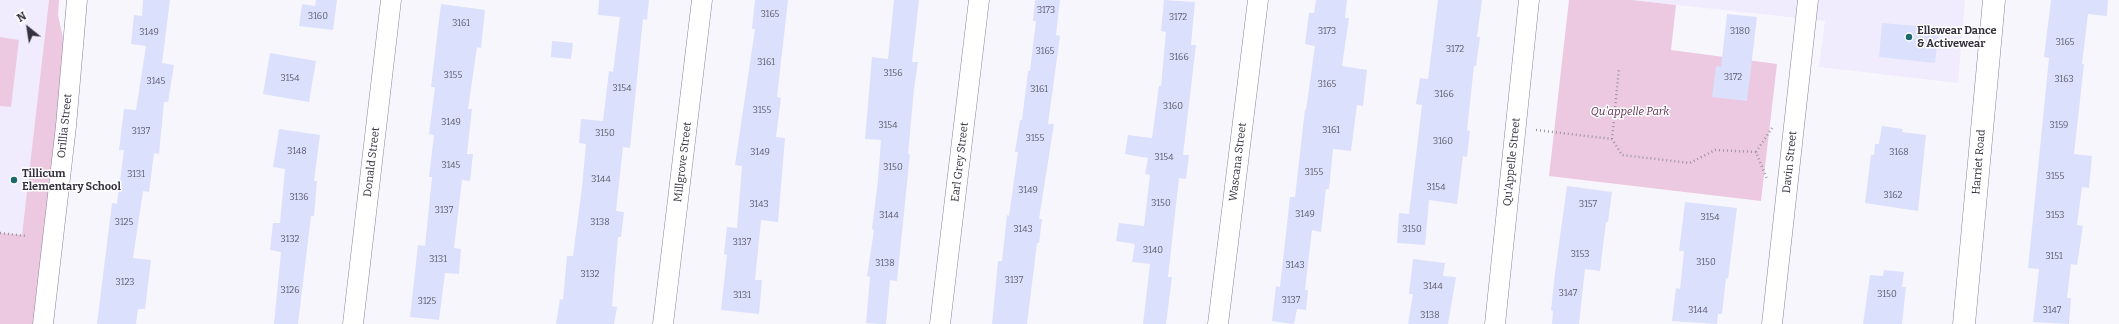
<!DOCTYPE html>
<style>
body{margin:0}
#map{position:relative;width:2119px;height:324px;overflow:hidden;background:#f8f6fd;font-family:Bitter,serif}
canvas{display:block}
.north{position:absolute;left:8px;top:8px;width:40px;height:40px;-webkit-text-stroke:3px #fff;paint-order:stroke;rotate:330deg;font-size:11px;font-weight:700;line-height:16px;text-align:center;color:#35313f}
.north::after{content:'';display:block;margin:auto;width:14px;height:18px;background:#35313f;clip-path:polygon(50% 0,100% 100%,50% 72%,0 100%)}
</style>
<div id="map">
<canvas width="2119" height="324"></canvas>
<div class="north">N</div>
</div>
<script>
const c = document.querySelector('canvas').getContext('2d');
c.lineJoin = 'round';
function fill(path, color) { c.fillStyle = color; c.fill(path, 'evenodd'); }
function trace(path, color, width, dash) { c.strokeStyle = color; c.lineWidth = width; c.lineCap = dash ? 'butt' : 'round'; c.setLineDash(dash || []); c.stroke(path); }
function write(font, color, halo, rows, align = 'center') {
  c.font = font + ' Bitter,serif'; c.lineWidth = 3; c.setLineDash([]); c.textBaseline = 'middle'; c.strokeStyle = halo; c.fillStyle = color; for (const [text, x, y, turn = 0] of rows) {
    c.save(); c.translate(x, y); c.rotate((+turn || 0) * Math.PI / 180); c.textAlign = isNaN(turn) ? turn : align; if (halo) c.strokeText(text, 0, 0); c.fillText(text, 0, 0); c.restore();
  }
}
fill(new Path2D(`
 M0,0H49L12,324H0Z
 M1632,0H1965L1958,83L1819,67L1825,21Z`), '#f0ecfd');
fill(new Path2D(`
 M49,0H59L58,15L65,47L34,324H0V233L22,235Z
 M1569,0H1632L1676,5L1671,50L1777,64L1761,201L1549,176Z
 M0,37L19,40L11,107L0,106Z`), '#ecc9e1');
fill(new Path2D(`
 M143,0H170L162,63L174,65L168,102H164L159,154L154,153L149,192L143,191L133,258L151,260L145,309H138L136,324H97L112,203L117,204L124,150H119L124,109L136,110L146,46L131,44L134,15L142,16Z
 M316,0H337L333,30L299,26L302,4L315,6Z
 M599,0H649L647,20L643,19L630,148L623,147L616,211L624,212L621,237H618L612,306L617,307L614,324H556L560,299L563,300L567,256H573L582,187L586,144L579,143L581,119L603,121L609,71L613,72L620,17L598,15Z
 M755,0H788L777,97L781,98L776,137L785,138L778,222L761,220L755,280H762L759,314L721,310L727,255L724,254L727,227L737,228L742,166L735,165L755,29H752Z
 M894,0H919L912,62H918L914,89L908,154H910L897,281L890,280L886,324H880L866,323L870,277L867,276L874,230L872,229L878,180L881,140L865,139L872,57L888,59Z
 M1035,0H1060L1056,35L1060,36L1048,124H1054L1039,219H1042L1039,243H1037L1027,324H992L998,261H1002L1007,215L1009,216L1018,152H1015L1020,120H1022L1028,71H1030L1036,21H1033Z
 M1164,0L1195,2L1191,45H1196L1183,155H1189L1186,179L1179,178L1168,277H1172L1166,324H1143L1150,264L1132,262L1135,244L1116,241L1119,223L1144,226L1150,175L1145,174L1148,158L1125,154L1128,135L1152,138L1159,86H1161L1166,32L1161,31Z
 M1316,0H1347L1345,18H1349L1342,66L1367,70L1363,106L1357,105L1351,151L1333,149L1329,189H1326L1321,232L1312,230L1305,290H1308L1306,310L1297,309L1294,324L1272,321L1276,286L1280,287L1290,197H1295L1305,109L1306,110L1315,46L1305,44L1309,13H1314Z
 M1438,0H1482L1477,37H1480L1476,66H1474L1467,130L1470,131L1467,157L1463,156L1457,204L1429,200L1425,245L1397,243L1399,213L1409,214L1422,105L1416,104L1420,78L1428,79Z
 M2051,0H2108L2107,16L2088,14L2082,64H2084L2074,154L2092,156L2089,188L2082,187L2077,225L2083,226L2077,265L2071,264L2067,298H2071L2069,324L2033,322L2039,269L2028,268L2049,58L2044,57Z
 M441,4L485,10L481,48L477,47L468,109H472L467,154H473L470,181L462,180L454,248L461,249L459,274L445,273L439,320L410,317L418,245L425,246L432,177H429L434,135L429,134L435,87H431Z
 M1727,14L1757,17L1747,101L1712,97L1716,66L1721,67Z
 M1882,23L1939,28L1935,63L1879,57Z
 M552,41L573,43L571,59L551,57Z
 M270,53L316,61L309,102L263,94Z
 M1882,126L1903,129L1902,132L1926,135L1918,211L1865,203L1871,155H1874L1875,144H1879Z
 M279,129L320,135L314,181H317L314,216H311L298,324H274L281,252L270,250L273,223H280L285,169L273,167Z
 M1567,186L1612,192L1608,222H1606L1600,271L1585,269L1579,324H1552L1553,311L1551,310L1555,273Z
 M1685,202L1737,208L1728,279L1726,278L1722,314H1718L1717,324L1672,321L1676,288L1680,289L1684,251H1679Z
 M1413,259L1445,263L1443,276L1456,277L1448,324H1408L1413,294H1409Z
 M1884,270L1904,272L1902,287H1906L1902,324H1863L1870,275L1883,276Z`), '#dbe0fc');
const minor = new Path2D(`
 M43,324L66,126L77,0
 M353,324L391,0
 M663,324L702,0
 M940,324L979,0
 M1218,324L1258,0
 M1495,324L1529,0
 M1772,324L1808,0`);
const major = new Path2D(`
 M1964,324L1994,0`);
trace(minor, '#8a82a2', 21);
trace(major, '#8a82a2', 23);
trace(new Path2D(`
 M1536,130L1612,139L1622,155L1690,163L1715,150L1756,152L1767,179
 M1612,139L1619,68
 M1756,152L1772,128
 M0,233L26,236`), '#97949e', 2.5, [1, 3]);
trace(minor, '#fff', 20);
trace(major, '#fff', 22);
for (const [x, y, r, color] of [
 [1909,37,4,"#1c696b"],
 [14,180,4,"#1c696b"]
]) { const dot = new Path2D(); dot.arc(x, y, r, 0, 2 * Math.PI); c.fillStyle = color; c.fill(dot); trace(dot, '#fff', 1.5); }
write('9px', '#5e5d6e', null, [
 ["3173",1046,10],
 ["3165",770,14],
 ["3160",318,16],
 ["3172",1178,17],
 ["3161",461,23],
 ["3173",1327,31],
 ["3180",1740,31],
 ["3149",149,32],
 ["3165",2065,42],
 ["3172",1455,49],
 ["3165",1045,51],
 ["3166",1179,57],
 ["3161",766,62],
 ["3156",893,73],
 ["3155",453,75],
 ["3172",1733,77],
 ["3154",290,78],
 ["3163",2064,79],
 ["3145",156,81],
 ["3165",1327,84],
 ["3154",622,88],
 ["3161",1039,89],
 ["3166",1444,94],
 ["3160",1173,106],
 ["3155",762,110],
 ["3149",451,122],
 ["3154",888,125],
 ["3159",2059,125],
 ["3161",1331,130],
 ["3137",141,131],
 ["3150",605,133],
 ["3155",1035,138],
 ["3160",1443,141],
 ["3148",297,151],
 ["3149",760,152],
 ["3168",1899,152],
 ["3154",1164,157],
 ["3145",451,165],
 ["3150",893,167],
 ["3155",1314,172],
 ["3131",136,174],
 ["3155",2055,176],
 ["3144",601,179],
 ["3154",1436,187],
 ["3149",1028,190],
 ["3162",1893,195],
 ["3136",299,197],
 ["3150",1161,203],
 ["3143",759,204],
 ["3157",1588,204],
 ["3137",444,210],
 ["3149",1305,214],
 ["3144",889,215],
 ["3153",2055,215],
 ["3154",1710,217],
 ["3125",124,222],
 ["3138",600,222],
 ["3143",1023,229],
 ["3150",1412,229],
 ["3132",290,239],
 ["3137",742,242],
 ["3140",1153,250],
 ["3153",1580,254],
 ["3151",2054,256],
 ["3131",438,259],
 ["3150",1706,262],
 ["3138",885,263],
 ["3143",1295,265],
 ["3132",590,274],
 ["3137",1014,280],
 ["3123",125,282],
 ["3144",1433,286],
 ["3126",290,290],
 ["3147",1568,293],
 ["3150",1887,294],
 ["3131",742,295],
 ["3137",1291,300],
 ["3125",427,301],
 ["3144",1698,310],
 ["3147",2052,310],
 ["3138",1430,315]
]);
write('bold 11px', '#35313f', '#fff', [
 ["Ellswear Dance",1917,31],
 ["& Activewear",1917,44],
 ["Tillicum",22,174],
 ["Elementary School",22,187]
], 'left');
write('italic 11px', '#5f3154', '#fff', [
 ["Qu'appelle Park",1630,112]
]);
write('11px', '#35313f', '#fff', [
 ["Orillia Street",65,126,-84],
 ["Donald Street",372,162,-83],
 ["Millgrove Street",683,162,-83],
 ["Earl Grey Street",960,162,-83],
 ["Wascana Street",1238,162,-83],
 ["Qu'Appelle Street",1512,162,-84],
 ["Davin Street",1790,162,-84],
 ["Harriet Road",1979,162,-85]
]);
</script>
